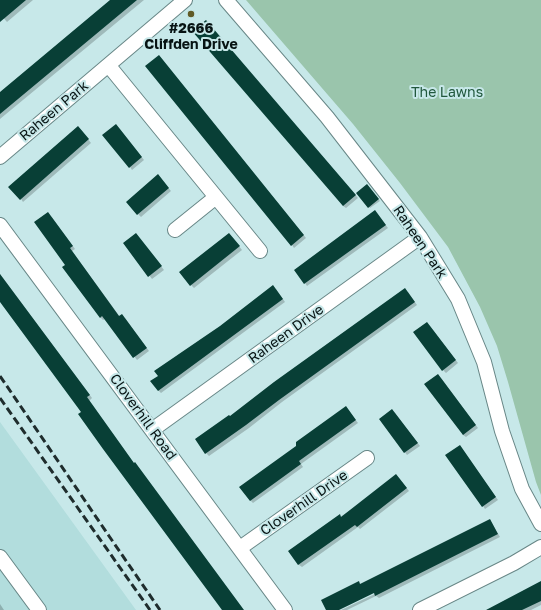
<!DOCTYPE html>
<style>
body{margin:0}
canvas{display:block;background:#c7e8e9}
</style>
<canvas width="541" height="610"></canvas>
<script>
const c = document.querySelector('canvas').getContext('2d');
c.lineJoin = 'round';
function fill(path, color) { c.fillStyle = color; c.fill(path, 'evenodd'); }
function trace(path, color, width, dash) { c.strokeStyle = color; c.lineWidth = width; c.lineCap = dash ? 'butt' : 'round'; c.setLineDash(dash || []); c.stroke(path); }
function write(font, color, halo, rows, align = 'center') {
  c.font = font + ' "Golos Text",sans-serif'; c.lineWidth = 4; c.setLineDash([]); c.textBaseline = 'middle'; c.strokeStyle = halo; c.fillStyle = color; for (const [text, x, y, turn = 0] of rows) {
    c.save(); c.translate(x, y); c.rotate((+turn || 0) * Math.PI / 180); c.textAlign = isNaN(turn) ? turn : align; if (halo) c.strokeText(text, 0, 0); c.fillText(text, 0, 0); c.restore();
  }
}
fill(new Path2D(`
 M0,422L136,610H0Z`), '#b2dddd');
fill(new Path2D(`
 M246,0H541V495L536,482L508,382L497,346L480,307L448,247L400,183L353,124Z`), '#9ac5ac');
fill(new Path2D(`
 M1,0H33L7,22L0,14Z
 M112,0H144L0,119V93Z
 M208,24L358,198L346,208L343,206Z
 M161,59L306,238L294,248L292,245Z
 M119,128L144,160L132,170L130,167Z
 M81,130L91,143L23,202L21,199Z
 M161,179L171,191L141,217L138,214Z
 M367,185L380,201L370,208L357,193Z
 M378,215L388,228L307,286L305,283Z
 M51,216L75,249L72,251L120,317L125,318L149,351L137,360L105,319L103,320L100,317L66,265Z
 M136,234L164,270L152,279L124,243Z
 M232,237L242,250L194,288L191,285Z
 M0,274L92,398L89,401L134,464L243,610H224L82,412L0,301Z
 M276,289L285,302L161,393L158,390Z
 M408,292L417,305L282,402L249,428L209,456L206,453L230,417Z
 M430,326L458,363L446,373L443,370Z
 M441,378L478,428L466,437L463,435Z
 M348,410L358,423L301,464L303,467L253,503L250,500Z
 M395,413L420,446L407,455L380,420Z
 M462,449L498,500L485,509L483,506Z
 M399,478L409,491L360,529L358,527L302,567L299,565L289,551Z
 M490,520L500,537L379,598L376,596L347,610H341L379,592L378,590L337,610H327Z
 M541,582V605L531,610H487Z
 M0,604L4,610H0Z`), '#0003');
fill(new Path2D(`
 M0,0H26L0,22Z
 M110,0H137L0,114V92Z
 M206,20L356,195L343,206L192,31Z
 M159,55L304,235L291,246L145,66Z
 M116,124L142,157L129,168L102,135Z
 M78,126L89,139L20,200L8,187Z
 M158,174L169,188L137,215L126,202Z
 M367,184L379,199L368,208L356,193Z
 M375,210L386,225L304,284L294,270Z
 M48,212L73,246L70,248L119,316L122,314L147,348L133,358L102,316L100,318L62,267L65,265L34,222Z
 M136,233L162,266L148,277L123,243Z
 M229,233L240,246L190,286L179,272Z
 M0,274L90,395L87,397L134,463L135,462L244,610H222L103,449L78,414L81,412L0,302Z
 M273,285L283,299L158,391L150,381L158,376L154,371L220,326Z
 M405,288L415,302L279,400L246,425L205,454L195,439L229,415L230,416L274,382Z
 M427,322L456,360L442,371L413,332Z
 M438,374L476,425L463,435L424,384Z
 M346,406L356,420L299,461L301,464L250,501L239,487L296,446V442Z
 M392,409L418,443L404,453L379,419Z
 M460,445L496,497L482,507L445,455Z
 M396,474L407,488L357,527L355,525L298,565L288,551L340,514L341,517Z
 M490,519L498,534L375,596L374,593L339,610H326L321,600L359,581L360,584Z
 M541,581V601L522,610H486Z`), '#083f36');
const street = new Path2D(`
 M226,0L327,117L420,237L458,299L484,362L502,431L522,489L541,524
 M109,66L260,251
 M0,157L185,0
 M0,225L285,610
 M175,230L216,197
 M152,430L420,237
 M240,548L367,458
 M0,557L39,610
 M420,610L514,563L541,547`);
trace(street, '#688787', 16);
trace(street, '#fff', 14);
trace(new Path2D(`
 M0,376L109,536L160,610
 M0,398L150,610`), '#1f2d2d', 3, [8, 4]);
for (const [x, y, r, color] of [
 [191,14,4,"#605a26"]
]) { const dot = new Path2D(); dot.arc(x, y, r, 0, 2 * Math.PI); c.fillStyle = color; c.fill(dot); trace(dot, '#c7e8e9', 1.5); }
write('bold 14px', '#071313', '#c7e8e9', [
 ["#2666",191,29],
 ["Cliffden Drive",191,45]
]);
write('14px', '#21583d', '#c7e8e9', [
 ["The Lawns",447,93]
]);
write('14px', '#071313', '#c7e8e9', [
 ["Raheen Park",54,111,-40],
 ["Raheen Park",420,242,56],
 ["Raheen Drive",286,334,-36],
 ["Cloverhill Road",143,417,54],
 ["Cloverhill Drive",304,503,-35]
]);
</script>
